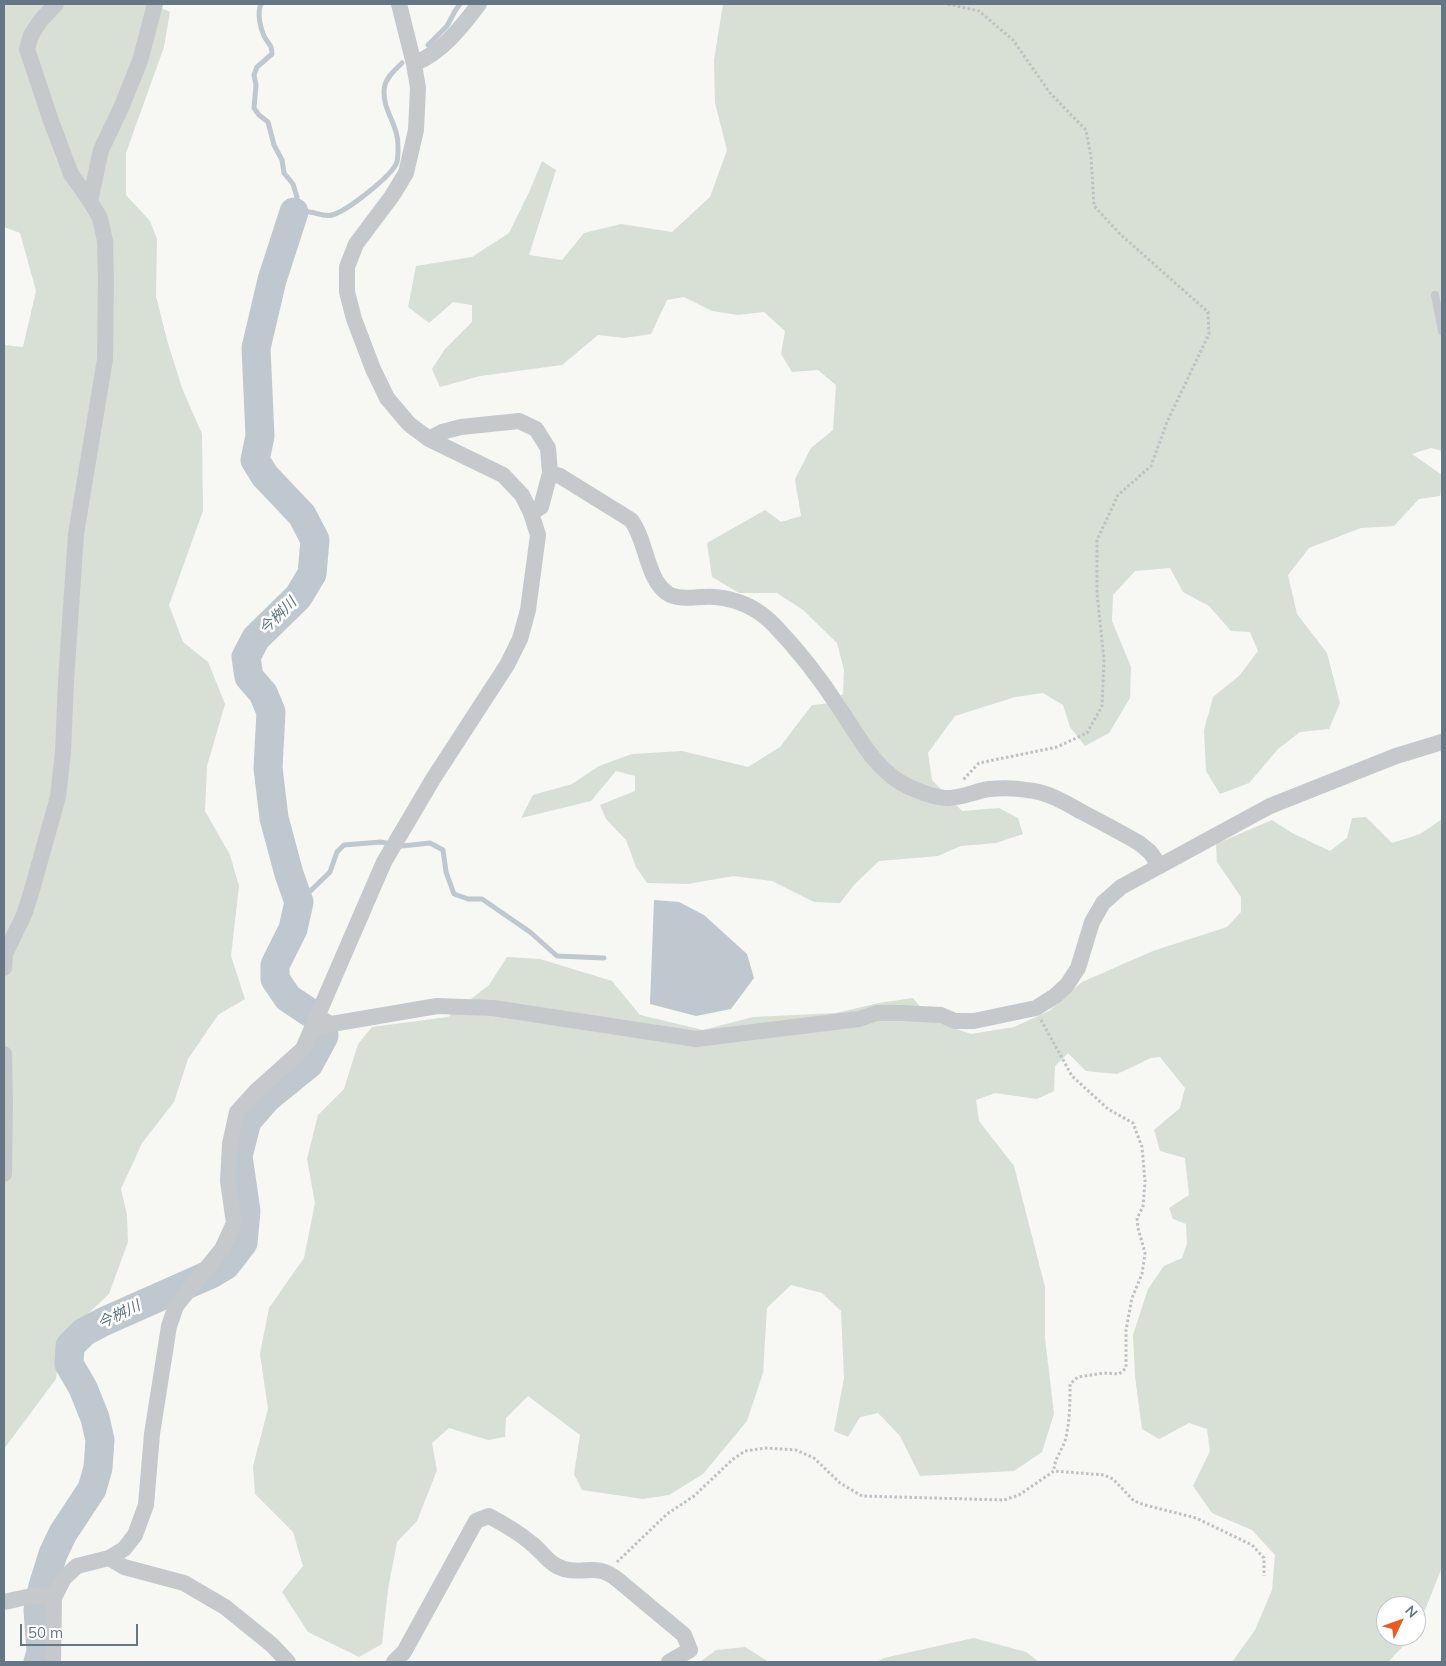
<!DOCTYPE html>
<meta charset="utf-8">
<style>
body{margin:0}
#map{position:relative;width:1446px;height:1666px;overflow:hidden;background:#f7f7f4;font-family:Mulish,sans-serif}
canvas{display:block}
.frame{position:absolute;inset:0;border:5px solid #657686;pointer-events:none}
.north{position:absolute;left:1376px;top:1596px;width:50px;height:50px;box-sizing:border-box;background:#fff;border:1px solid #c1c8cf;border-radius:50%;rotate:48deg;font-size:14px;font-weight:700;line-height:20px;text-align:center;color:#657686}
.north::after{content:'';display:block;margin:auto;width:18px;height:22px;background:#e85b24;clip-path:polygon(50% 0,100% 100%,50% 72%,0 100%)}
.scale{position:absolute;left:20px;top:1624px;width:118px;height:22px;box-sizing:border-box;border:2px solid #657686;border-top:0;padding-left:6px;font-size:15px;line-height:18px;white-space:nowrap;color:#657686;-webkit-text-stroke:4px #fff;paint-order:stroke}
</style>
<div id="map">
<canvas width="1446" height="1666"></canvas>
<div class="frame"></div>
<div class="north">N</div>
<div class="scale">50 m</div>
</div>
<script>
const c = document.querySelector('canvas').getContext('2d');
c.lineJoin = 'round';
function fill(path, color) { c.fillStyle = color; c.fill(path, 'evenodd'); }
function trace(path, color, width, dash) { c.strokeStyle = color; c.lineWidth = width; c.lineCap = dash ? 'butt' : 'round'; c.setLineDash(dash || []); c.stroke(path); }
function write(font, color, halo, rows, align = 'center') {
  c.font = font + ' Mulish,"Noto Sans JP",sans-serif'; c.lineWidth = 5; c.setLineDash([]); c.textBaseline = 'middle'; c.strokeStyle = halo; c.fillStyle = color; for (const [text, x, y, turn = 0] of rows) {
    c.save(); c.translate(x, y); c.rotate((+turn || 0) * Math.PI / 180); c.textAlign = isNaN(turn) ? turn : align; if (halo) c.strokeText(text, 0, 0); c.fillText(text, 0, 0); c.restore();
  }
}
fill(new Path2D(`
 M4,4H153L170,12L164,47L126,153V195L150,221L157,239L156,296L167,340L182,388L202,434L203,511L169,605L183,642L208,662L225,704L207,766L205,811L230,855L239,886L231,956L245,999L218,1015L188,1059L174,1102L142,1143L121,1189L127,1215L128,1242L109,1294L74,1327L58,1358L56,1379L4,1449V345L23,347L36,291L20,233L4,227Z
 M723,4H1442V451L1431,448L1412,454L1442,475V488L1440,496L1419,499L1394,526L1361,528L1309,548L1288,575L1297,614L1327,653L1340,703L1329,729L1300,732L1278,749L1249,783L1220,794L1206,771L1204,730L1213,697L1240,675L1258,651L1250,632L1231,631L1209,606L1183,592L1170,568L1135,571L1113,595L1112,621L1131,667L1130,698L1109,733L1085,746L1070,727L1063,705L1043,693L1015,697L955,716L928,753L932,780L962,811L999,808L1018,818L1023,834L996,843L961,846L938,856L879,861L854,885L840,903L814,902L772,881L733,876L688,884L647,883L636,867L626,840L606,819L600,805L635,791V776L616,771L591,801L521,818L533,795L572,784L599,766L632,754L682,751L748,767L780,747L812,705L831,703L843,694L844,670L837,643L803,610L777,593H739L712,577L707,543L765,510L781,522L801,516L795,479L811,448L833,430L836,385L818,370L792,372L781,354L785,331L764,312L738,315L712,311L684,297L667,300L651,334L624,338L598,335L562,365L480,376L440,387L432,369L445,349L472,322V305L453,302L429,323L408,307L416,266L472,257L509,233L530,190L542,161L556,170L529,255L562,260L584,233L621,224L672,232L710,197L727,150L715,103L714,60Z
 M1366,817L1392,843L1420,834L1442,819V1567L1416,1633V1606H1386V1636H1413L1388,1662H1232L1255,1630L1272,1590L1275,1555L1252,1530L1212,1513L1193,1486L1210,1451L1207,1429L1189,1423L1159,1439L1142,1429L1135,1376L1133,1335L1148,1289L1164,1266L1182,1258L1187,1244L1186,1224L1173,1219L1169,1208L1189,1195L1185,1158L1160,1151L1154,1130L1180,1108L1185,1088L1160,1057L1151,1058L1117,1074L1086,1071L1068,1053L1055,1066L1054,1091L1037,1099L995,1093L976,1100L979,1121L1014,1166L1045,1287V1338L1054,1414L1042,1452L1014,1471L920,1476L900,1436L878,1413L860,1417L848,1437L834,1431L844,1378L841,1311L822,1293L791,1285L767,1308L763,1373L747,1421L703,1474L669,1495L643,1499L582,1490L574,1474L580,1435L528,1396L506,1418L505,1437L488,1440L449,1428L432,1443L437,1470L417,1521L397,1542L388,1589L382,1644L359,1657L308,1632L282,1592L303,1566L293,1532L255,1494L253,1466L268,1409L260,1354L269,1308L304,1258L315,1203L307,1159L318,1115L344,1089L358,1044L372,1027L448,1017L489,985L507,957L540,959L612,981L640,1015L703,1030L753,1017L836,1013L879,1003L913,998L931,1020L971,1034L1014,1027L1049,1011L1082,982L1153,951L1227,927L1241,912V897L1217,862L1216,844L1272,820L1292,833L1330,851L1347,838L1352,818Z
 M974,1638L1026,1652L1039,1662H877L884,1658Z
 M745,1647L769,1662H700L716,1650Z`), '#d8dfd5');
fill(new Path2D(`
 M654,900L679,902L704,915L747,954L754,978L731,1009L696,1016L650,1004Z`), '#bfc8ce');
trace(new Path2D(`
 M261,4C257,13 260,27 264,36C268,44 272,44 272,54L257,67L254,75L256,85L254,108L259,115L268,122L274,145L282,160L284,173L293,184L297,197L294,212C299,212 305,211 310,212C317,213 325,217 332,215C347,211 392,176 397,162C398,158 398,151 398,147C399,126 383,111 384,91C384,79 394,71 402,63
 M428,45L447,26L455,11L460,4
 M299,902L330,872L337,852L344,845L381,842L402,846L430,843L443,850L446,872L454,894L468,899H482L530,932L557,956L604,958`), '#bfc8ce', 5);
trace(new Path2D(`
 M294,212L272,280L256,348L260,436L255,460L265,476L302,515L315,540L312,574L298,597L256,638L246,657L249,677L263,693L271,712L268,768L274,818L289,874L299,902L293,929L275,965V979L288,998L312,1014
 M38,1662L41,1652L38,1610L43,1586L53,1554L63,1533L92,1489L98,1468L100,1440L95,1418L83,1388L69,1364L70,1346L84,1332L105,1321L211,1274L226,1265L243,1243L246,1211L238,1156L247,1121L267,1098L309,1064L324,1036L323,1027`), '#bfc8ce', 29);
trace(new Path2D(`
 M948,4L979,11L1013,40L1050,93L1086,130L1091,157L1094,206L1120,234L1208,312L1209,334L1167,422L1151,466L1118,495L1097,540V593L1104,660L1102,706L1087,733L1057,747L979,763L963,780
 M1041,1020L1072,1076L1108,1109L1133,1123L1142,1147L1145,1181L1143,1207L1137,1218L1138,1228L1145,1253L1142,1274L1132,1298L1126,1330V1368L1119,1374L1104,1373L1078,1377L1070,1384C1070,1403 1070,1423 1065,1441C1061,1452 1054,1459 1054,1471
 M617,1562L667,1514L694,1496L732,1460L745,1451L765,1448L796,1450L814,1458L840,1483L862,1496L1004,1500L1019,1495L1054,1471L1104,1475L1113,1479L1134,1501L1145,1505L1196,1518L1252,1545L1264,1558V1576`), '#bec1c3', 3, [2.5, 2.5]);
trace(new Path2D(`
 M1435,295L1442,331`), '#c5c9cc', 8);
trace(new Path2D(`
 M414,64C442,52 461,28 479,4
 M90,201L101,150L121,108L140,61L155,4
 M429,439L442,432L461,427L519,421L536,429L548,448L550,473L541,507L531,513
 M550,473L560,476L631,520C647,541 646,578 667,593C680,602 701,595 715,597C738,599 759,609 775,626C798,650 822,681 840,709C860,738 875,771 909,787C921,792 935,798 949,798C962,798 976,791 989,789C1001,788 1016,788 1027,790C1048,792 1064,802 1082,812C1101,822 1120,832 1139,843L1150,852L1160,866
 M4,968L5,954L24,915L31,893L58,797L63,752L66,681L76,534L105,359L106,279L105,241L100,218L90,201L71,174L51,121L27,49L31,35L41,20L56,4
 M314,1027L437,1006L493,1008L696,1039L859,1019L877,1013H901L941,1015L955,1021H974L1036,1008L1055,996L1067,985L1078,968L1092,922L1103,903L1121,887L1270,806L1396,756L1442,742
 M4,1054L5,1103L4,1174
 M109,1558L124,1567L184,1583L225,1607L272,1645L288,1662
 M4,1602C20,1599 38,1592 54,1598
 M53,1662L54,1598L64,1578L77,1566L109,1558L124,1549L135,1535L146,1505L152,1434L169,1326L176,1306L222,1249L234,1223L228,1181L230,1144L237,1112L255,1092L303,1049L384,862L433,779L507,665L520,639L528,610L538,535L531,513L522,495L503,475L429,439L409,424L387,398L373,369L354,319L347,292V267L356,244L392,196L406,173L416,130L418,88L414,64L399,4
 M394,1662L404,1652L476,1521L489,1516C504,1524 518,1532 531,1543C543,1552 549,1565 564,1569C587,1575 596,1562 618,1580L684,1635L690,1650L669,1662`), '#c5c9cc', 16);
write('italic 15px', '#617782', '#fff', [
 ["今桝川",278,616,-45],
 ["今桝川",119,1315,-26]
]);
</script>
